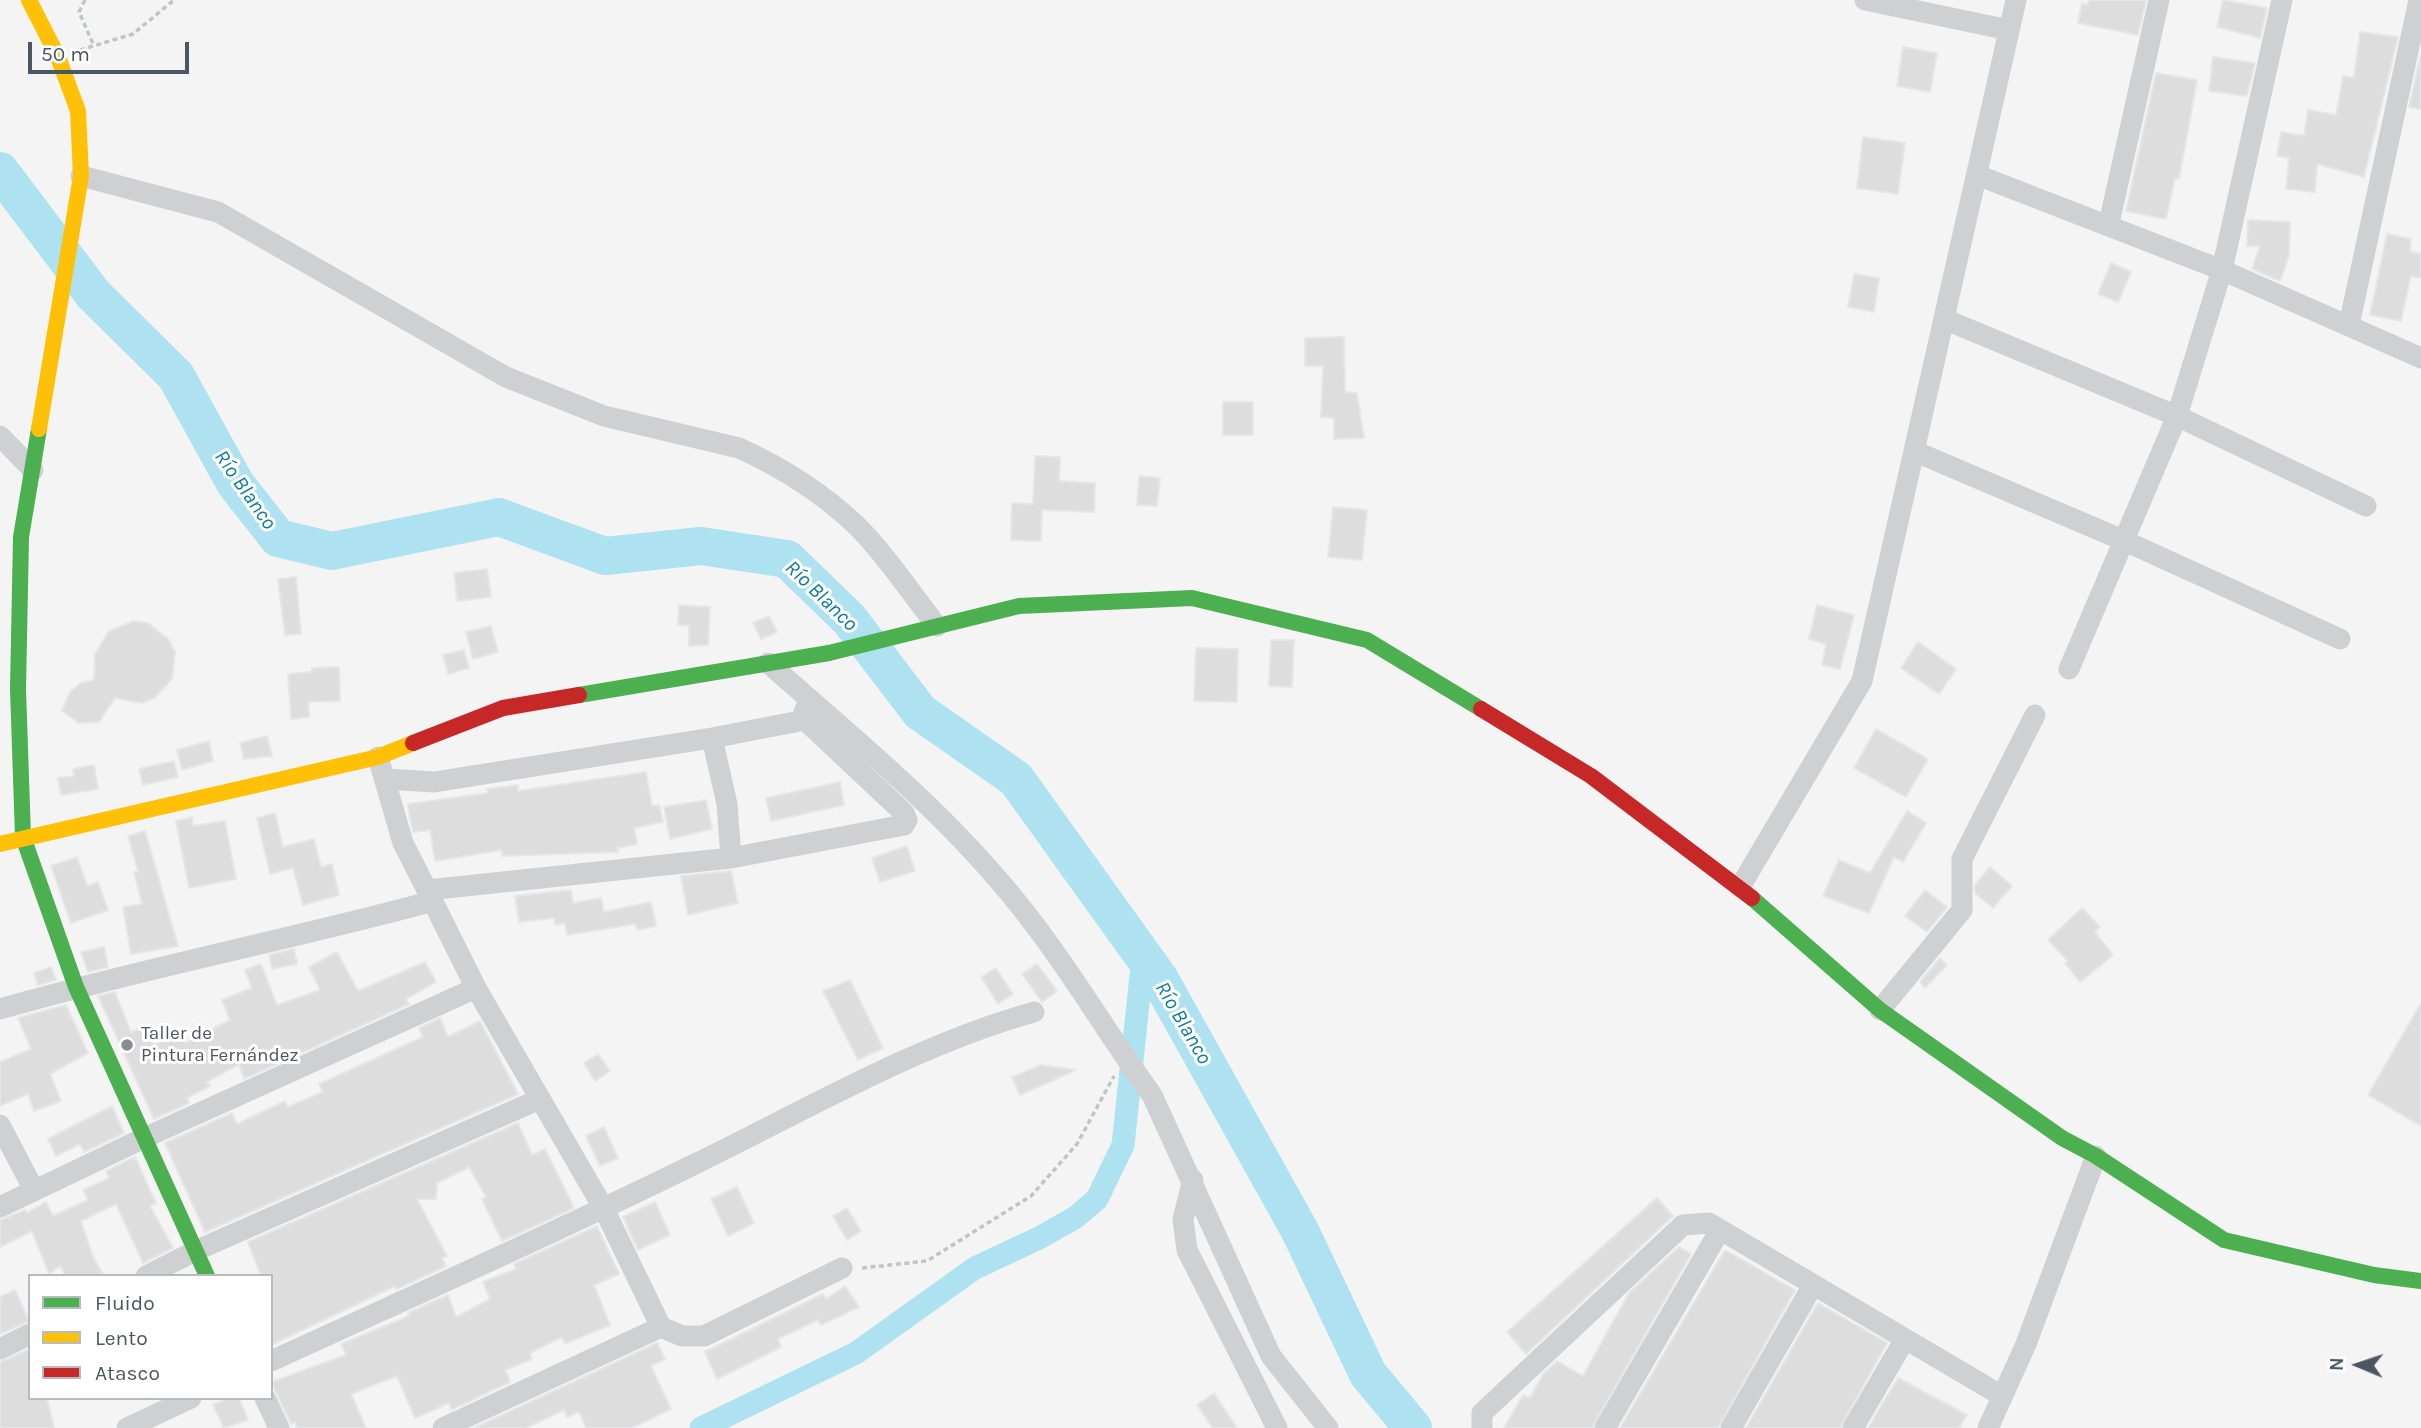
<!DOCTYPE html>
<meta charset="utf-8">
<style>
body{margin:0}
#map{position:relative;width:2421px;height:1428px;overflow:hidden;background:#f4f4f4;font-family:Karla,sans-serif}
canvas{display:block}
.legend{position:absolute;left:28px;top:1274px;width:245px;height:126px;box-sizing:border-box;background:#fff;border:2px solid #b7bbc0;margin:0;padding:9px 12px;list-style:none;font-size:21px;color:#4a5661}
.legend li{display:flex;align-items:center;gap:14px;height:35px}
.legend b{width:35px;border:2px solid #b7bbc0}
.north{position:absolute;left:2323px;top:1330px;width:70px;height:70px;-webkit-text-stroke:5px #fff;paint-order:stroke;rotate:272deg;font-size:19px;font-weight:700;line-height:28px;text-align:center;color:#4a5661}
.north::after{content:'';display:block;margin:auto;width:24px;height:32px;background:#4a5661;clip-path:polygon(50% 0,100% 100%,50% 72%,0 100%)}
.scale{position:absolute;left:28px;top:42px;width:161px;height:32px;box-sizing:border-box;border:4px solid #4a5661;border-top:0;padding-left:9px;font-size:21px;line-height:24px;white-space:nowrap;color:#4a5661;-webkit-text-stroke:5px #fff;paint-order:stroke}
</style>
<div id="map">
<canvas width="2421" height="1428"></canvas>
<ul class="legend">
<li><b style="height:9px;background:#4caf50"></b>Fluido</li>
<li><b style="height:9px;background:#ffc107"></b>Lento</li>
<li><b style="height:9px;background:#c62828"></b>Atasco</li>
</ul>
<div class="north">N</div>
<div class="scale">50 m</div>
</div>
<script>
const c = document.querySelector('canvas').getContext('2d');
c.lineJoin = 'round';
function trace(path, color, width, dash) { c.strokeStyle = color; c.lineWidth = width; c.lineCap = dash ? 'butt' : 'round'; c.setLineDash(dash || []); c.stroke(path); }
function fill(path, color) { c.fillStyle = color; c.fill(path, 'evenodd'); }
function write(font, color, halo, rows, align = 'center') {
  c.font = font + ' Karla,sans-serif'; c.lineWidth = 6; c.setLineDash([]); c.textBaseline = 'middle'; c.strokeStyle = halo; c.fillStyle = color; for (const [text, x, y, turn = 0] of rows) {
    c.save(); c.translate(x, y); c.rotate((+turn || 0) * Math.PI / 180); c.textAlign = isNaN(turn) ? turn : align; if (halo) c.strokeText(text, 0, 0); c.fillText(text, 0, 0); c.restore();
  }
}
trace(new Path2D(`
 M701,1428L856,1353L975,1268L1039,1238L1076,1217L1097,1199L1123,1145L1143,957`), '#aee2f0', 23);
trace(new Path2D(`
 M0,171L93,294L176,376L235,483L278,538L332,551L499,517L605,556L701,546L787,559L849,619L920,712L1016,779L1159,978L1300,1231L1368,1374L1413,1428`), '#aee2f0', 38);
const building = new Path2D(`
 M2089,0H2146L2138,35L2078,23L2082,3L2088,5Z
 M2223,0L2267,8L2260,38L2217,27Z
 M2360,32L2398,37L2364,177L2317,164L2315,192L2286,189L2289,158L2277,156L2281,132L2304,136L2308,110L2336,115L2343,76L2354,78Z
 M1903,47L1937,53L1930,92L1897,86Z
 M2421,54V109L2409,107Z
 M2213,57L2255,63L2247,96L2209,91Z
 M2156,73L2197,80L2179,179L2175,178L2166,219L2126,211Z
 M1863,137L1905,143L1898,194L1857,188Z
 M2248,220L2290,222L2289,256L2280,281L2252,269L2260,246H2247Z
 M2387,234L2411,239L2410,251L2421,254V278L2411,276L2401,321L2370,315Z
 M2111,263L2131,272L2118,302L2098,294Z
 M1854,274L1879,278L1874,312L1848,307Z
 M1344,337L1345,392L1357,393L1364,438L1334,439V418L1321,417L1323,366H1305V338Z
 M1223,402H1253V435H1223Z
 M1035,456L1060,457L1059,481L1095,483L1094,512L1042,510L1041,541L1011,540L1012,503L1033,504Z
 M1139,476L1160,478L1157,506L1137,505Z
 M1333,507L1367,510L1362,560L1328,557Z
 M487,569L491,597L457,601L454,573Z
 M296,577L301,634L285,635L278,579Z
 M679,605L710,607L708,645L689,646V626L678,625Z
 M1817,605L1854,615L1840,669L1822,665L1826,644L1809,639Z
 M769,616L777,632L761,639L753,623Z
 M134,621L148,623L169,640L175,652L172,679L154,698L142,703L115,698L99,722L79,723L62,711L70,692L81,683L94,680L95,654L109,631Z
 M491,626L498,652L473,659L466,632Z
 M1271,640H1294L1292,687L1269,686Z
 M1918,642L1956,669L1939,694L1901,668Z
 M1196,648L1238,649L1237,702L1194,701Z
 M464,650L469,668L448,674L443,655Z
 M339,667L340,701L308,702L309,717L291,719L288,674L312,672V668Z
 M1876,729L1928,759L1906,797L1854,768Z
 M267,736L272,756L244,759L240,743Z
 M209,741L213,761L182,770L177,750Z
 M174,761L178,777L143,785L139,769Z
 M94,765L98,789L61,795L58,778L74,776L73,769Z
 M646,772L652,806L659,805L663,822L634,828L637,844L617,848L618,852L502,856V850L435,861L430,830L413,832L410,819L408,804L488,793L487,789L518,785V791Z
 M840,782L844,805L771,821L766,798Z
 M706,800L712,829L670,839L664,807Z
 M1907,811L1926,823L1903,862L1894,857L1869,913L1823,896L1839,860L1870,873Z
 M275,813L283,847L314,839L321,867L332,864L339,895L303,905L293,868L270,874L257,818Z
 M192,817L193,826L225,821L236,879L189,888L176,821Z
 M145,831L178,946L131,954L123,907L142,904L134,872L138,871L128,836Z
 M907,846L915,871L880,882L872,858Z
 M77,857L87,886L98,882L108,910L71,923L51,866Z
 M1990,867L2012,886L1993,908L1975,893V885Z
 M731,871L738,903L688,915L681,876Z
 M571,890L573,903L601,898L604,912L651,902L656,926L637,930L636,924L567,935L565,923L555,925L554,918L519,922L515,896Z
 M1925,890L1947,907L1927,932L1905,916Z
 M2082,908L2100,927L2095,932L2113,955L2080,982L2065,963L2068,961L2048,940Z
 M104,947L108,967L88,972L81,952Z
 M294,949L297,964L272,969L269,955Z
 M337,952L358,991L425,962L436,982L406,999L409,1004L244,1079L239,1064L207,1082L210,1086L187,1098L189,1103L154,1119L98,996L115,992L131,1033L144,1026L154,1045L181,1032L186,1043L230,1020L222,1000L252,988L245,970L261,964L277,1005L320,990L309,967Z
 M1940,958L1947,965L1925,988L1920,982Z
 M1037,964L1057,991L1042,1002L1022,974Z
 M51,967L56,980L38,985L34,973Z
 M996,968L1013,994L998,1004L981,977Z
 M850,980L883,1048L858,1060L823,991Z
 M2421,1003V1126L2368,1095Z
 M66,1005L88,1053L50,1074L61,1101L34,1111L28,1094L0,1106V1062L31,1049L18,1018Z
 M440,1018L448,1037L480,1021L518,1094L205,1232L165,1143L232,1113L237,1124L285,1101L288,1107L323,1092L319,1084L423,1037L419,1028Z
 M598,1054L610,1071L595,1081L584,1063Z
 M1041,1065L1076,1070L1020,1095L1012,1077Z
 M112,1106L124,1133L84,1152L80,1144L56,1156L48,1139Z
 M518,1123L532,1155L545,1149L574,1208L502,1241L482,1199L486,1197L469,1167L437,1183L436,1199H417L447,1256L442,1258L446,1266L397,1289L395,1286L271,1345V1276H261L248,1242Z
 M604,1127L618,1158L600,1166L586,1136Z
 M135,1157L156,1203L150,1206L173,1248L143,1263L116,1204L81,1221L93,1257L104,1276H66L60,1266L49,1274L32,1231L0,1247V1220L25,1210L27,1213L46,1202L53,1216L88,1200L83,1190L109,1178L106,1171Z
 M737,1187L754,1223L728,1236L711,1199Z
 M1657,1198L1673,1216L1526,1354L1507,1332Z
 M655,1202L670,1235L638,1250L623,1217Z
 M847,1208L861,1231L847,1240L833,1216Z
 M597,1226L619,1274L594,1285L610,1325L565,1344L562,1337L530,1353L532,1359L505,1370L510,1382L451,1410L449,1403L415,1418L397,1376L351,1394L366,1428H297L295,1422L291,1424L271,1382L346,1355L341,1344L409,1316L408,1313L448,1295L456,1317L490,1299L483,1282L516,1269L514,1264Z
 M1679,1247L1691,1254L1592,1428H1504L1523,1395L1530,1398L1543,1374L1557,1361L1583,1376L1629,1293Z
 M1725,1250L1795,1290L1718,1428H1620Z
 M845,1286L859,1307L821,1325L818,1320L778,1339L781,1347L717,1379L705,1352L823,1294L826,1299Z
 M15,1290L29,1321L0,1334V1297Z
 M1818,1303L1887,1343L1840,1428H1746Z
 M657,1343L665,1359L651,1366L671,1409L632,1428H586L579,1412L567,1417L564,1410L526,1428H474Z
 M30,1349V1398H47L54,1428H0V1362Z
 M1898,1378L1967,1415L1959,1428H1868Z
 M1214,1393L1237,1428H1213L1197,1405Z
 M228,1398H239L248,1420L224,1428L213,1405Z`);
fill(building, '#ddddde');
trace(building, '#e5e6e7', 2);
trace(new Path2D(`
 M85,0L79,12L94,46
 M80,50L133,34L174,0
 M862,1268L927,1261L1031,1196L1077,1144L1114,1076`), '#bcc7c4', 3.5, [5, 3.5]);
trace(new Path2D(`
 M1865,0L2009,30
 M1977,175L2222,270L2421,358
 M81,176L218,212L506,377L604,416L739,448C781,467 822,493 856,525C886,555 911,593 937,626
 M2109,223L2159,0
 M1944,319L2177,416L2366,506
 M2349,325L2419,0
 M0,436L33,470
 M1914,451L2125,541L2340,639
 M768,663C862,745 959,824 1034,924C1076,979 1111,1039 1152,1095L1271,1356L1328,1428
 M2069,669L2177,416L2222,270L2282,0
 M712,738L805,720
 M378,757L403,843L427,890L476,988L604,1209L661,1327L682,1336H704L842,1268
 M387,779L434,782L712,738L727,804L731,858
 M1740,887L1862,681L2016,0
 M427,890L731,858L904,825L907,820L904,813L805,720L804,712L810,699
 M0,1009C143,968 289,940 433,901
 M1880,1010L1962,910V859L2035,715
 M0,1125L34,1190
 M1193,1180L1183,1219L1187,1250L1277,1428
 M0,1207L144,1138L476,988
 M146,1276L195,1251L540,1099
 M0,1349L30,1334
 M271,1361C413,1296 555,1233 695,1164C806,1110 916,1045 1034,1012
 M265,1398L279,1428
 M127,1428L191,1398
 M443,1428L661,1327
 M1482,1428V1413L1683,1225L1709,1223L2002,1396
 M1605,1428L1720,1230
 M1731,1428L1813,1285
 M1853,1428L1905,1339
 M1988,1428L2026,1344L2096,1156`), '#ced0d2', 21);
trace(new Path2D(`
 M39,429L21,537L18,689L23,837L76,987L207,1276
 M579,695L829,653L1019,606L1192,598L1367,640L1481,709
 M1752,898L1880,1010L2062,1138L2096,1156L2224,1240L2374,1275L2421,1281`), '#4caf50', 16);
trace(new Path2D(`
 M29,0L58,57L78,111L81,176L39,429
 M0,844L378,757L413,743`), '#ffc107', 16);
trace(new Path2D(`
 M1481,709L1591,776L1752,898
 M413,743L503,708L579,695`), '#c62828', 16);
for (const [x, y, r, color] of [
 [127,1045,7,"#868d94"]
]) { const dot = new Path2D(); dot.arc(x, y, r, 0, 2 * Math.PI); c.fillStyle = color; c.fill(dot); trace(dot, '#fff', 2.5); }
write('19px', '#4a5661', '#fff', [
 ["Taller de",141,1034],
 ["Pintura Fernández",141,1056]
], 'left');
write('italic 21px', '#0c7c9b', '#fff', [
 ["Río Blanco",245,490,55],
 ["Río Blanco",821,596,44],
 ["Río Blanco",1183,1023,60]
]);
</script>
